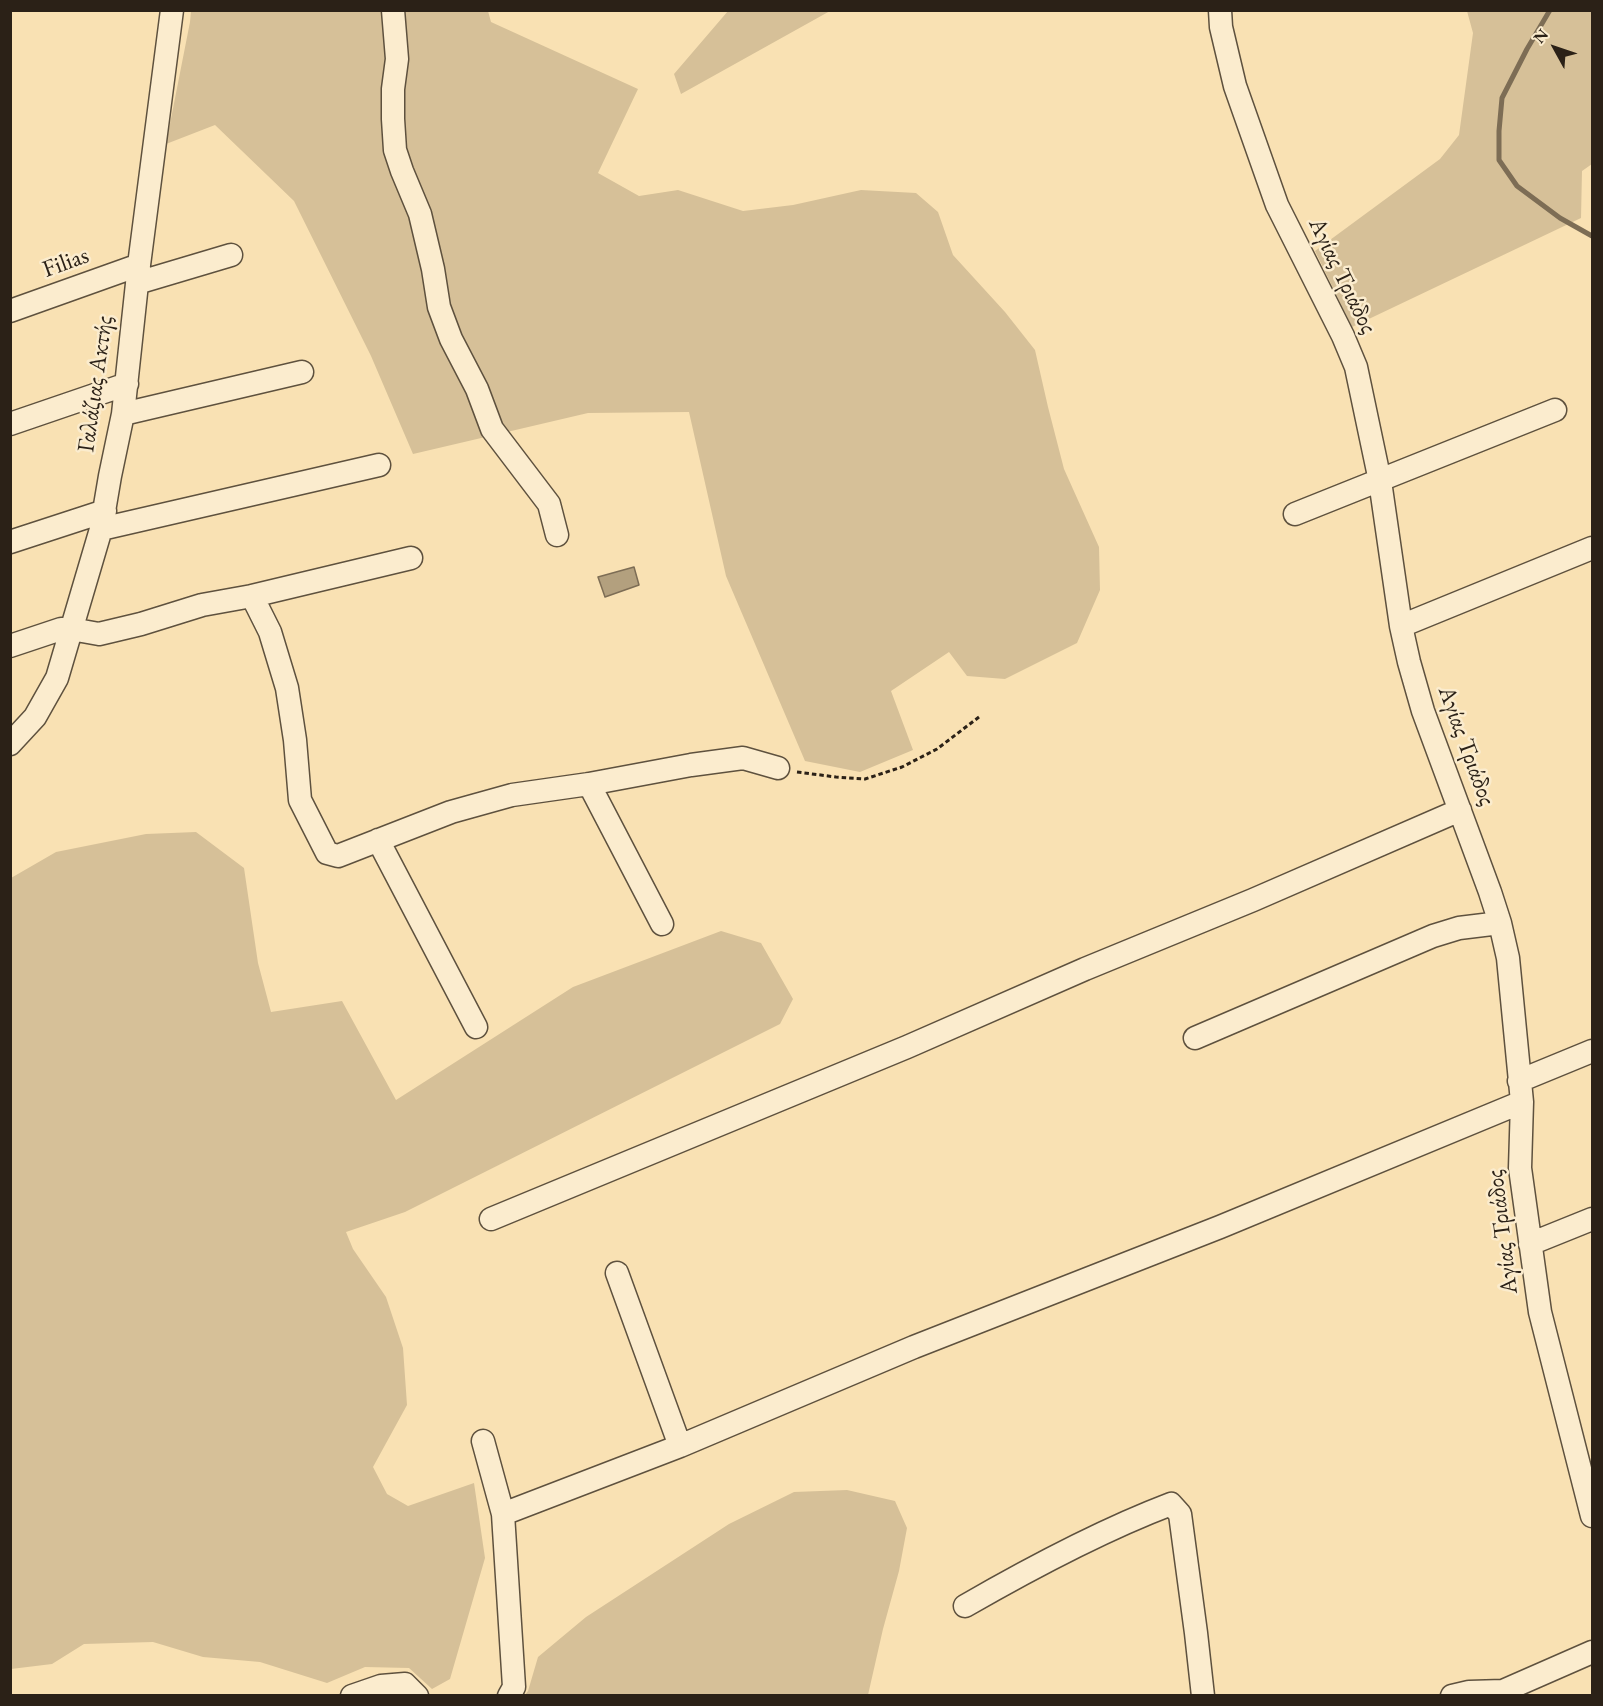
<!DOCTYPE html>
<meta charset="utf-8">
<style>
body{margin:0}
#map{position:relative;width:1603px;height:1706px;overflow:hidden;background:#f9e1b3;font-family:"EB Garamond",serif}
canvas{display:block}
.frame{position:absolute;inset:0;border:12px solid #2b2117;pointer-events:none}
.north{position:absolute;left:1525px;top:18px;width:60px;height:60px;-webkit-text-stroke:4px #fbecce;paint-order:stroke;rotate:310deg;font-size:16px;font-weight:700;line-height:24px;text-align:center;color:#2b2117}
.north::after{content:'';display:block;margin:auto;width:21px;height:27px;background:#2b2117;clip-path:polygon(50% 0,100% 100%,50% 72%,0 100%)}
</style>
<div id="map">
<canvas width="1603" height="1706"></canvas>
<div class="frame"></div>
<div class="north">N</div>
</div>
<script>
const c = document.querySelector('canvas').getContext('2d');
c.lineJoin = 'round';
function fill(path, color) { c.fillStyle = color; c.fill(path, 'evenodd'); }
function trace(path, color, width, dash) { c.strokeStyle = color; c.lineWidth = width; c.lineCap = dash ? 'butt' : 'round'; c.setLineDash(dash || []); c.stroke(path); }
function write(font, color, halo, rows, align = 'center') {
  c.font = font + ' "EB Garamond",serif'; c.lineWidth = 5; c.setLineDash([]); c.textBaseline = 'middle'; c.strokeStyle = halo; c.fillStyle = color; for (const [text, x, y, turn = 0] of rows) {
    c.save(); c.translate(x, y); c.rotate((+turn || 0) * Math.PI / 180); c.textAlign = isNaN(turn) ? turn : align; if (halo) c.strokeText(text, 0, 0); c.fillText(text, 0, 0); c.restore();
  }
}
fill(new Path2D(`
 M191,11H488L491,22L638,89L598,173L639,196L678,190L743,211L793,205L861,190L916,193L938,212L953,255L1005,312L1035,350L1048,407L1064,469L1099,547L1100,590L1077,643L1005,679L967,676L949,652L891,691L913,750L860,772L805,761L726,576L689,412L588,413L413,454L371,356L294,201L215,125L166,144L190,22Z
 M728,11V10L830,11L681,94L674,74Z
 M1467,11H1592V164L1582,171L1581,218L1352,327L1315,251L1440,159L1459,135L1473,33Z
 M196,832L244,868L258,963L271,1012L342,1001L396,1100L573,987L721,931L761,943L793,999L780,1024L405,1212L346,1232L353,1249L386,1297L403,1348L407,1405L373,1467L387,1494L408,1506L474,1483L485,1558L450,1679L432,1689L409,1668L365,1667L327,1683L260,1662L203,1657L153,1642L84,1644L52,1664L11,1669V878L56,852L146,834Z
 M847,1490L895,1501L907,1528L899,1571L883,1629L868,1695H525L528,1691L538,1657L586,1617L729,1524L794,1492Z`), '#d6c098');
const water = new Path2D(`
 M634,567L639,585L605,597L598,577Z`);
fill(water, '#b3a07e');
trace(water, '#7d6d55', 1.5);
trace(new Path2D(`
 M1550,10L1527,49L1502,98L1499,131V160L1517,186L1560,218L1592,236`), '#7d6d55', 5);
const minor = new Path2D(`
 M393,10L397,59L393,89V119L395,150L402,171L420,214L433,269L439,307L451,339L477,389L492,429L549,504L557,535
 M1220,10L1221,27L1235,86L1277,205L1343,336L1356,367L1380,481L1401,626L1409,662L1423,711L1490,892L1500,923L1508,958L1522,1102L1520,1168L1540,1312L1592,1516
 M137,283L231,255
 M10,311L139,265
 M123,414L302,372
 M10,424L127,384
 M1295,514L1555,410
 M101,529L379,465
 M10,542L105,511
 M252,596L411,558
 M1401,626L1592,548
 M10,646L61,629H71L99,634L141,624L202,605L252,596L270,632L287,688L295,740L300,800L327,853L338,856L451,812L512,795L589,784L691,765L743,758L778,768
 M10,744L35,717L57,678L101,529L110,476L123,414L139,265L172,10
 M589,784L662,924
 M378,840L476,1027
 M1195,1038L1433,936L1459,928L1500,923
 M1519,1081L1592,1051
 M491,1219L907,1047L1085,969L1253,900L1460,810
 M1530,1244L1592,1219
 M617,1273L680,1446
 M483,1441L503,1514L514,1687L509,1696
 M503,1514L680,1446L914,1347L1220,1227L1522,1102
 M965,1606C1031,1568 1100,1531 1171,1504L1180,1514L1196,1633L1203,1696
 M352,1696L381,1686L405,1684L417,1696
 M1452,1696L1469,1692L1503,1691L1592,1652`);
trace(minor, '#5e513e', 25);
trace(new Path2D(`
 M797,772L836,777L865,779L902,767L937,749L979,717`), '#2b2117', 3, [4.5, 3]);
trace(minor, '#fbecce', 22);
write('24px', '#2b2117', '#fbecce', [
 ["Filias",66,263,-20],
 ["Αγίας Τριάδος",1342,276,64],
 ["Γαλάζιας Ακτής",96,384,-82],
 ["Αγίας Τριάδος",1466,746,70],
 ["Αγίας Τριάδος",1503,1232,-97]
]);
</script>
